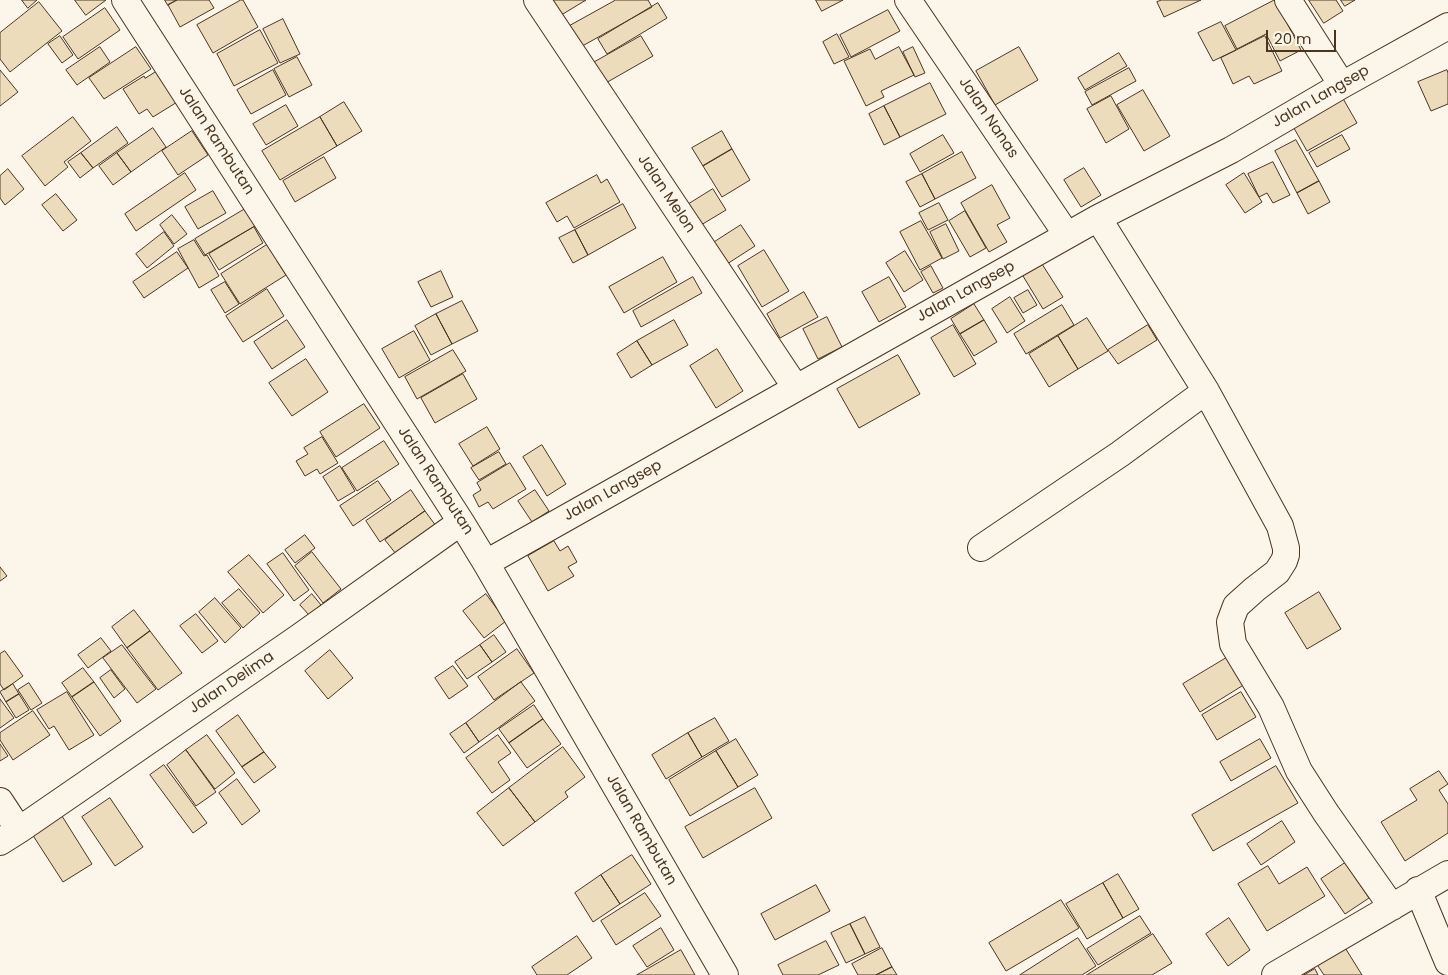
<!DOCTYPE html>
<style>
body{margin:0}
#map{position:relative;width:1448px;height:975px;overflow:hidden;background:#fbf6e9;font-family:Poppins,sans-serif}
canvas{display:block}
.scale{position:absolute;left:1266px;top:30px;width:70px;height:22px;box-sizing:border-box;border:2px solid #4a3520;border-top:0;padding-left:6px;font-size:15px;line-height:18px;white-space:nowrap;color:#4a3520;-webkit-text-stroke:4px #fbf6e9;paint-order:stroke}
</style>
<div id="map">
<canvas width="1448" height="975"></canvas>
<div class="scale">20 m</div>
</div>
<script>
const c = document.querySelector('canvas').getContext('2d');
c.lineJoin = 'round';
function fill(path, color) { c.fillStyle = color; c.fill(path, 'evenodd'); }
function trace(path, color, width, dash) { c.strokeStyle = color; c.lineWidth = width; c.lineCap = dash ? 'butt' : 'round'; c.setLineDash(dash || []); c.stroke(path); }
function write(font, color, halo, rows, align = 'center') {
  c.font = font + ' Poppins,sans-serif'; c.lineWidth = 4; c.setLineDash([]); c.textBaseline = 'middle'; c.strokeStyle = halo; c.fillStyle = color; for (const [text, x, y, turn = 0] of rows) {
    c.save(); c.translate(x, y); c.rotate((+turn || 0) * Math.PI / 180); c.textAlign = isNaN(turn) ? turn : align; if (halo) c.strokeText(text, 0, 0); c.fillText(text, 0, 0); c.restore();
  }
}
const building = new Path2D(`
 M22,0H37L28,8Z
 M75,0H106L86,15Z
 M165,0H177L168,5Z
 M177,0H209L214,8L180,27L168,5Z
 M241,0H243L258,27L213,53L197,25Z
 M548,0H586L558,17Z
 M616,0H648L652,7L577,49L566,28Z
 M816,0H843L822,11Z
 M1162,0H1201L1164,17L1157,2Z
 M1275,0L1301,50L1280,61L1266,34L1237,49L1225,26Z
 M1309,0H1336L1343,11L1324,23Z
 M1341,0H1355L1345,6Z
 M39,2L62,31L10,72L0,59V33Z
 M658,3L667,18L607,54L598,39Z
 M105,8L120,30L78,59L63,37Z
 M888,10L900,31L851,57L840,35Z
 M283,19L300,54L280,63L263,29Z
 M1221,22L1236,50L1213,61L1198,33Z
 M260,30L278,63L234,86L217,54Z
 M837,34L849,57L834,64L823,42Z
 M60,36L73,55L62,63L48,44Z
 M641,36L653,56L604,84L593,63Z
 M1265,36L1282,71L1254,84L1249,76L1233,84L1221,58Z
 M100,47L110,62L77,85L66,70Z
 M136,47L151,69L104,99L89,78Z
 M899,47L914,75L881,91L884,97L866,106L844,61L870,49L875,59Z
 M913,47L925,73L915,77L903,52Z
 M1019,47L1038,80L995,105L976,71Z
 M1119,53L1127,66L1085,90L1078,78Z
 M297,57L312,85L289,97L274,69Z
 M162,68L182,99L153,117L147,109L139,114L123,89L144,76L145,78Z
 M1129,68L1136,81L1092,105L1085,92Z
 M0,70L18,92L0,106Z
 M273,70L286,95L251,114L237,90Z
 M1447,70L1448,73V104L1431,111L1418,82Z
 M930,83L946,114L900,137L884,106Z
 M1143,90L1170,136L1144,151L1117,105Z
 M1341,95L1357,123L1307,151L1291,123Z
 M1111,96L1129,129L1106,143L1087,109Z
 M344,102L362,131L337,146L320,117Z
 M286,105L298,126L266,145L253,124Z
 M884,106L900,137L884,145L869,114Z
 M73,117L91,141L64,162L68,167L45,186L22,156Z
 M320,117L337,146L280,180L262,151Z
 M117,127L128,143L93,168L81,153Z
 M153,128L166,147L131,172L117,153Z
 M192,131L208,155L178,175L162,151Z
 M722,131L732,149L703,166L692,148Z
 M943,135L954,153L920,172L910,154Z
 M1342,135L1350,149L1317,167L1309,153Z
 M1296,140L1319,181L1297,193L1275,151Z
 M732,149L750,180L722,197L703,166Z
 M962,152L976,178L935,199L922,174Z
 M81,153L93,168L80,178L68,162Z
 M117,153L131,172L113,185L99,166Z
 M324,157L336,178L295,202L283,181Z
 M1273,162L1290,195L1273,203L1267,193L1259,197L1248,174Z
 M1084,168L1101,195L1081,207L1064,180Z
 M8,169L24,189L5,205L0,198V176Z
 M185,173L196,190L136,231L125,214Z
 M1244,173L1262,202L1245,213L1226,185Z
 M922,174L935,199L920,207L906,182Z
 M597,175L601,183L607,179L620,202L574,228L567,216L557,222L546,203Z
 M1319,181L1330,202L1308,214L1297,193Z
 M992,185L1010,218L997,225L1007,242L989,252L961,203Z
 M713,189L726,210L696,228L684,207Z
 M213,191L226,213L198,229L185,207Z
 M56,194L77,220L63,231L42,205Z
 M939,203L948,220L928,230L919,213Z
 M623,204L636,228L588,255L575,230Z
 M245,209L255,226L205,255L195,239Z
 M965,211L986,248L970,257L949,221Z
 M172,215L187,234L174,244L160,225Z
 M921,221L942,258L920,270L900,232Z
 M946,224L959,251L943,259L930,232Z
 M741,225L755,246L727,264L713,243Z
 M254,227L263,243L219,270L209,254Z
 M575,230L588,255L573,263L559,238Z
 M164,232L174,246L147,268L136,254Z
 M194,240L204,256L207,255L219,276L199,288L178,249Z
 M273,241L283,257L277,261L286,275L240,304L221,274Z
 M764,250L789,291L762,307L738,266Z
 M905,251L923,280L904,292L886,263Z
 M177,252L188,268L144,298L133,282Z
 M663,257L677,282L624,313L609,287Z
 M1042,264L1063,297L1043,309L1023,276Z
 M931,266L943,288L933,293L921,272Z
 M441,271L453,297L431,307L418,282Z
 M693,277L702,293L641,327L633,311Z
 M889,277L906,307L879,322L862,292Z
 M225,282L239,304L225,313L211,290Z
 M267,289L284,316L243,342L226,316Z
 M1028,290L1037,305L1023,313L1014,298Z
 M804,292L818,317L780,338L767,314Z
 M1010,297L1025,321L1007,333L992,309Z
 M462,301L478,331L452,344L436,314Z
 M974,304L984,320L960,334L951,319Z
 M1062,305L1074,325L1026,354L1014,334Z
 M436,314L452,344L431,355L415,326Z
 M827,317L842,347L818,359L803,329Z
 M1087,318L1108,351L1078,369L1058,336Z
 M287,320L305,347L272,369L254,342Z
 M674,320L688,345L652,365L637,341Z
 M984,320L997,342L974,356L960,334Z
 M953,325L976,364L954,377L931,338Z
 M1148,325L1157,340L1118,364L1108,350Z
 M414,331L430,360L399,378L382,349Z
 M1058,336L1078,369L1049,387L1029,354Z
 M637,341L652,365L631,378L617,354Z
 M717,349L743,391L716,408L690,366Z
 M453,350L466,371L417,399L405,377Z
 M898,355L920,394L859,428L837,389Z
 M306,359L328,392L292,416L269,383Z
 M463,374L477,399L435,423L421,398Z
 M364,404L380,428L336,457L320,432Z
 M487,427L500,449L473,466L459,444Z
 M322,437L338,463L320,474L317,469L305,476L296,461L308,454L304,448Z
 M384,441L399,464L357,491L342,468Z
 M542,445L566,484L547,496L523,457Z
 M499,452L506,464L479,480L471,468Z
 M510,463L526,489L493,509L488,502L479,507L473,495L481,490L477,483Z
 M340,466L355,491L338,501L323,477Z
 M378,481L391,500L353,526L340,506Z
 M411,490L425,511L380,542L366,521Z
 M535,490L549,511L532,522L518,501Z
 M425,511L436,526L396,554L385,540Z
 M305,535L315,548L295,563L285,550Z
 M554,541L560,551L568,546L577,562L568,567L574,576L548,591L528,556Z
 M312,552L341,589L323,603L295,566Z
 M283,553L309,590L294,601L267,564Z
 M249,555L284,595L263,613L228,572Z
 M0,567L7,576L0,581Z
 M239,589L260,613L243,628L222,603Z
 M1319,592L1341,629L1307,649L1285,613Z
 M312,594L321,605L309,615L300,605Z
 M486,594L506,621L484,638L463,611Z
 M215,598L241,628L225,643L199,612Z
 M134,610L150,631L127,648L112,627Z
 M196,614L218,641L202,653L180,626Z
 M150,631L182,673L158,690L127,648Z
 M494,635L506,652L492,662L480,645Z
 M101,638L111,651L88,668L78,655Z
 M122,645L156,689L137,703L103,658Z
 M480,645L492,662L467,679L455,662Z
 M517,649L534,673L494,700L478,677Z
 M330,650L353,678L328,699L305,671Z
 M5,651L23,676L4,690L0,684V654Z
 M1233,654L1250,681L1200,712L1183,684Z
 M453,666L468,686L449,699L435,678Z
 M83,668L94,682L72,697L62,683Z
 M111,670L125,689L114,698L100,678Z
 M94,682L121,721L100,736L72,697Z
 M521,682L535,701L479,742L466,723Z
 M29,683L42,703L31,710L18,690Z
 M13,684L19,694L6,702L0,692Z
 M67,692L94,735L69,750L54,726L49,729L37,710Z
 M1241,692L1256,717L1217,740L1202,715Z
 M19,694L29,710L16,718L6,702Z
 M0,699L14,718L0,728Z
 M534,705L543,719L509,743L499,729Z
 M33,711L50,735L13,760L0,740V733Z
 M238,715L264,752L242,767L216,731Z
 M715,718L729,741L702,757L688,733Z
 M543,719L561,744L527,768L509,743Z
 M466,723L479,742L464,753L450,734Z
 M688,733L702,757L666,779L652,755Z
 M207,735L235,773L215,789L186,750Z
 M498,735L511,753L498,762L510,780L492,793L466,758Z
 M736,739L758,775L738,787L716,751Z
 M1260,739L1271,758L1231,781L1220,762Z
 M0,744L8,756L0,761Z
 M563,747L585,777L565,792L568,797L535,822L509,788Z
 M186,750L216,792L196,806L167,765Z
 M716,751L738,787L690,816L669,780Z
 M264,752L276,767L254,783L242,767Z
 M164,765L207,823L193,833L150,775Z
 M1276,766L1298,803L1213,851L1192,815Z
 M1439,771L1448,784L1439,790L1448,804V833L1405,861L1381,822L1417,800L1410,789Z
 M237,779L260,811L242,825L219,793Z
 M509,788L535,822L503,846L477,813Z
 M755,788L772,818L703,858L685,827Z
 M110,798L143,847L115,866L82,817Z
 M62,816L92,864L63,882L32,834Z
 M1282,821L1295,842L1261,865L1247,844Z
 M632,855L651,884L620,904L601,875Z
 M1345,863L1369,898L1345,914L1321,879Z
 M1268,866L1279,884L1307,867L1325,896L1267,931L1238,884Z
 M1118,874L1139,909L1123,918L1103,883Z
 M601,875L620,904L593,922L575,893Z
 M1103,883L1123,918L1087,939L1066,904Z
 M816,885L830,911L775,940L761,914Z
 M645,893L661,916L616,945L601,921Z
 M1061,900L1079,928L1006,971L989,943Z
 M1140,916L1151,933L1098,965L1087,949Z
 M865,917L880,947L865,954L850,924Z
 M1229,918L1250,950L1228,966L1206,934Z
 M850,924L865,954L846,963L831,933Z
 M661,928L674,950L647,967L633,946Z
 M1153,934L1172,963L1152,975H1087Z
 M577,936L592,958L567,975H537L532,967Z
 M1078,938L1096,966L1082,975H1020Z
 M826,941L839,965L818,975H783L778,965Z
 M1344,946L1362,975H1324L1316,963Z
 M882,948L892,967L876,975H858L852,964Z
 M681,950L695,975H637Z
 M892,967L897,975H876Z
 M1315,969L1318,975H1304Z`);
fill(building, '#ecdcbc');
trace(building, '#4a3520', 1);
const minor = new Path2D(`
 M125,0L461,522L486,563L725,975
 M537,0L796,388
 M908,0L1067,235
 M1288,0L1342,85
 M1098,218L1206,391L1280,526L1286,548V555L1284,561L1277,572L1255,589L1236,606L1230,622L1233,644L1271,707L1299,771L1326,813L1392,907
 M981,548L1120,454L1206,391
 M486,563L1098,218L1231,150L1342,85L1448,26
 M0,801L19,830
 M0,842L19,830L298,638L461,522
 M1418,890L1448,962
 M1275,975L1448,874`);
trace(minor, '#4a3520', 28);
trace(minor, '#fbf6e9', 26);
write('15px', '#4a3520', '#fbf6e9', [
 ["Jalan Langsep",1321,97,-30],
 ["Jalan Nanas",988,118,56],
 ["Jalan Rambutan",216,141,57],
 ["Jalan Melon",666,194,56],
 ["Jalan Langsep",966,292,-29],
 ["Jalan Rambutan",435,481,57],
 ["Jalan Langsep",613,491,-29],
 ["Jalan Delima",232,683,-34],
 ["Jalan Rambutan",641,830,60]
]);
</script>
